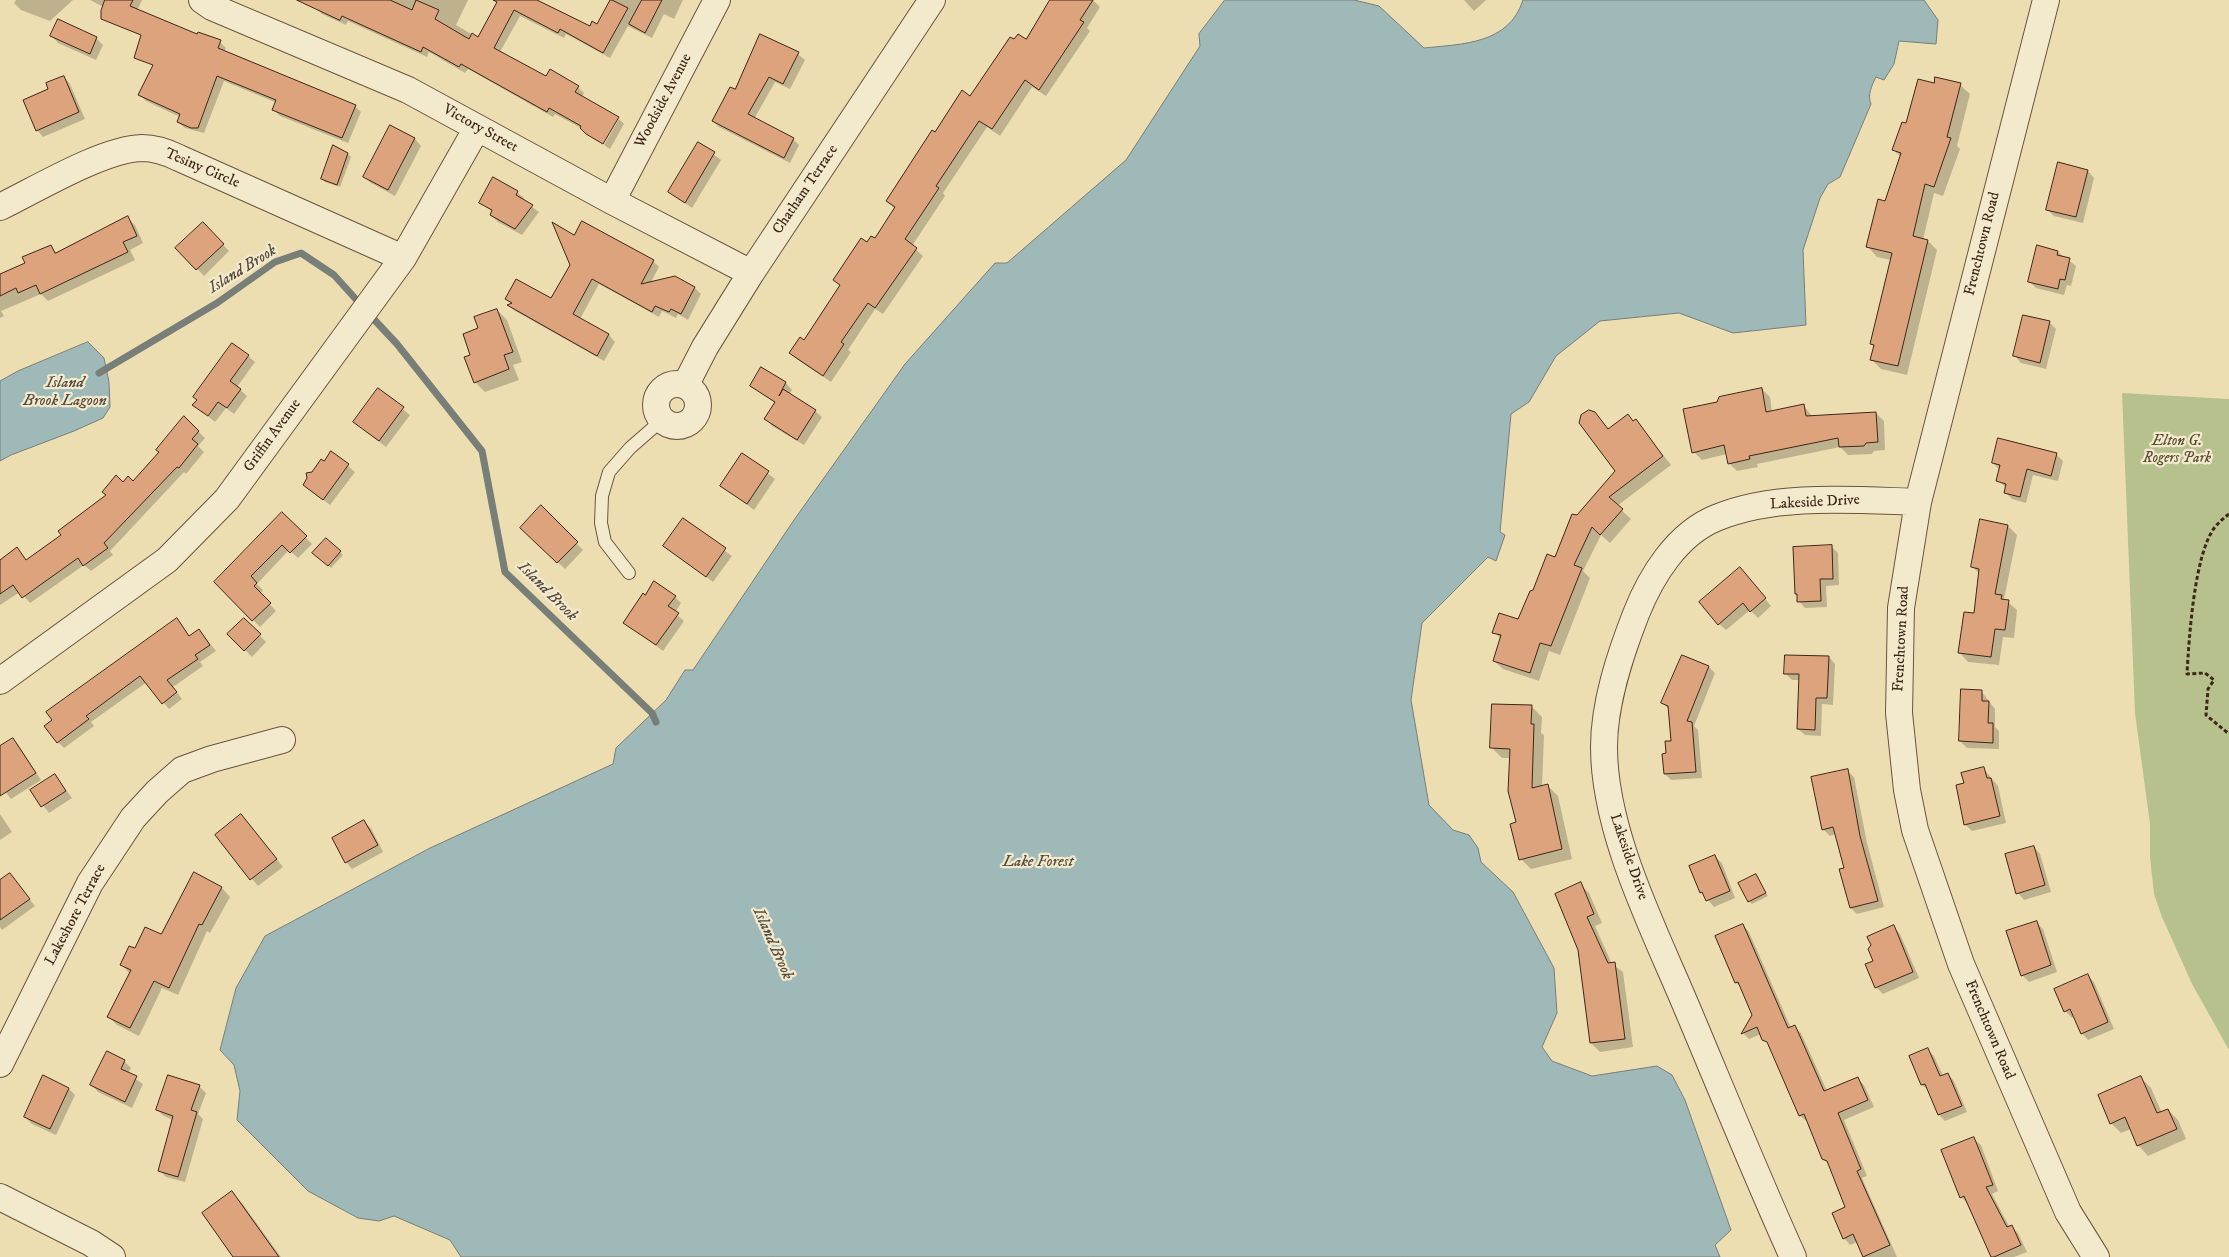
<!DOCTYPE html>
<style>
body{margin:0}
canvas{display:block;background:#eddeb2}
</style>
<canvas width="2229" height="1257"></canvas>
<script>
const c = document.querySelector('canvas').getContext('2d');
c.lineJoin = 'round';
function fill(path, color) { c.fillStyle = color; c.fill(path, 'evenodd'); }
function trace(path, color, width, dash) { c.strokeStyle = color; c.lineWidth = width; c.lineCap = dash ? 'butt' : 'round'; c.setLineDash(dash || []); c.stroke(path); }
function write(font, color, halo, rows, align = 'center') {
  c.font = font + ' "IM FELL DW Pica",serif'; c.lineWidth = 4.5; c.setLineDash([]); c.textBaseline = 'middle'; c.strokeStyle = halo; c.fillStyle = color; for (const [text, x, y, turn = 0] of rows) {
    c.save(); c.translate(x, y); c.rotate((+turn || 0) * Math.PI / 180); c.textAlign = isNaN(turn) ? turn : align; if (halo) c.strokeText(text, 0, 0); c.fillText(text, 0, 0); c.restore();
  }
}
fill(new Path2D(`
 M2122,393L2229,399V1050L2192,984L2162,917L2154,894L2150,857V824L2135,713Z`), '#b7c18d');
const water = new Path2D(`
 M1225,0H1354L1379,6L1424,48C1463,44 1509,44 1523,0H1924L1938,20L1936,44L1899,41L1894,64L1884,80L1876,77C1872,85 1867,95 1871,104L1840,177L1828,184L1820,198L1803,250L1806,325L1733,333L1679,313L1600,321L1556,356L1529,402L1511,414L1500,532L1505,535L1496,561L1488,557L1422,623L1411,700L1429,805L1453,830L1469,835L1478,848L1481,862L1513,892L1554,968L1557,1013L1542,1047L1552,1061L1592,1076L1657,1066L1672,1075L1685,1100L1731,1230L1715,1245L1720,1257H461L450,1240L394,1216L379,1221L358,1218L308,1191L237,1120L240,1091L234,1065L220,1050L236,988L265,936L430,848L613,764L616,748L666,700L685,670H693L794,520L905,364L995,263H1007L1126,160L1200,46L1199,34Z
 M88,342L104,358L109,382L110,407L103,418L74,431L11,455L0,461V381L18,371Z`);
fill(water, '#9eb9b7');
trace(water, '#787e78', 1);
fill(new Path2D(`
 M16,0H73L50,21L21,10L14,3Z
 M90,0H142L132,22Z
 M320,0H468L456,25L478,38L499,0H535L590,27L597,25L611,0H683L674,19L664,14L652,38L628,26L610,58L566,34L564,38L520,16L500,52L547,77L578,87L584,93L582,97L617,118L602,144L581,128L555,114L553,117L468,69L465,73L429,52L427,57L348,21L346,25L322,14L316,8Z
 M1052,0H1093L1100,7L1087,28L1090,31L1046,96L1032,87L1000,136L987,127L943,193L945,196L912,246L923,256L883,314L875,309L848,350L851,352L831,382L798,360L791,353L804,342L841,286L835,280L867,243L875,240L895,209L887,201L936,133L970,97L1014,41H1026Z
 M1464,0H1486L1474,11Z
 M761,35L798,54L805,60L790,89L775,82L754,119L793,139L799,145L790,163L719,127L713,121L736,91Z
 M52,36L96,38L103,45L96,60L58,43Z
 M198,36L220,42L226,48L224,52L355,106L361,112L348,143L280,116L274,110L277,103L224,81L204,133L185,128L178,122L180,117L146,101L140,95Z
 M64,77L70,84L85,119L43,137L37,130Z
 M1935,85H1960L1970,94L1957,146L1960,149L1943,196L1934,193L1923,240L1928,241L1937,250L1907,375L1881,369L1871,359L1874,347L1871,343L1891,260L1877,257L1868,247L1901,157L1893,150Z
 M619,119L624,124L610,149L604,145Z
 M391,127L415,139L421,146L395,196L371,183L364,177Z
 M699,143L721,160L692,208L669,192Z
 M348,154L351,157L340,187L325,182L322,179Z
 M2088,171L2094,178L2083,223L2054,216L2047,209Z
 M517,192L524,198L523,200L539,212L522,235L498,222L491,215L493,212L481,203Z
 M127,218L135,225L143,243L130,250L135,260L48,301L41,294L1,311L4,316L0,318V276L27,264L51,247L57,253Z
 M203,224L229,251L204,276L177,248Z
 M575,237L653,261L659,267L651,282L674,277L695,288L701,294L688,320L678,314L676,318L662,311L659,317L599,284L580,319L609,335L615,342L604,361L515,311L509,306L512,304L507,298L552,300L571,265Z
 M2058,252L2076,266L2071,286L2067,285L2064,295L2036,288L2029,281Z
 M497,310L507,320L522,362L513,365L519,380L485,392L475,382L472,356L479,329Z
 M2049,322L2056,329L2046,369L2021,363L2015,356Z
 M248,356L255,362L237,387L247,396L234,414L226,408L215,422L194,405Z
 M762,369L786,383L792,390L789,395L815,411L822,417L804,445L772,426L766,419L775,403L751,386Z
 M1762,389L1770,397L1772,412L1804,406L1812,416L1876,413L1884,421L1885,450L1874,451L1872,454L1848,455L1840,447L1757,464L1758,467L1737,471L1729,463L1727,454L1702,460L1694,452L1718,403Z
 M379,390L410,415L386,447L361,428Z
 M1595,413L1609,430L1636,421L1671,465L1617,506L1631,519L1610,543L1601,535L1583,571L1590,578L1560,655L1549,651L1539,681L1503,669L1494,661L1501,639L1494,632L1519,621L1534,591L1556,559L1577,516L1617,471Z
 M184,418L205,438L198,446L204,452L186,474L184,472L110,551L113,555L91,571L84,565L30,603L20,592L0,605V561L17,549L27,561L62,535L123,483L133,482L161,452Z
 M332,453L355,472L330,505L304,485Z
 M2056,454L2063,461L2058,481L2033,475L2026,503L2012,499L2005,492L2006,488L1998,480L2000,470L1993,463Z
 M743,455L775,479L754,510L722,486Z
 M541,507L583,550L565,569L522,528Z
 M282,514L312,544L298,558L289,550L257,584L263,590L260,594L276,611L260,627L216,582Z
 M683,520L732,556L713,582L664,546Z
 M2008,526L2017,535L2004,599L2017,610L2014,638L2003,637L1999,665L1968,662L1960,653L1975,614L1980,574L1972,567Z
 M1831,546L1838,553L1839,585L1826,586L1827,607L1805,608L1799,601L1796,593Z
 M340,552L343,555L331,568L317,556Z
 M1746,576L1771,606L1758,618L1750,610L1726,630L1719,624Z
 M645,597H675L681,603L675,613L684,621L663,651L625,623Z
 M244,619L266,642L252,657L229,634Z
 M176,620L190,637L199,630L216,651L200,662L203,666L173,687L182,699L169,709L147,682L91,722L94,726L64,748L58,742Z
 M1829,657L1835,664L1833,705L1822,704L1821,736L1805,735L1798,729L1800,680H1792L1785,673Z
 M1709,667L1715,673L1694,726L1698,730L1702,778L1671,780L1665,774L1667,754L1673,742L1669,709L1662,703Z
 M1981,691L1995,709V727L1999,731V749L1967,748L1960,741Z
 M1531,706L1542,717L1541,733L1544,735L1542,787L1548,786L1558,796L1572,859L1531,869L1521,859L1511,758H1502L1492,748Z
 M13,739L19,746L41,780L11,799L0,785V748Z
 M1984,769L1998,786L2006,823L1972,831L1965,824V784Z
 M1847,771L1854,777L1867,843L1884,907L1857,914L1851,908L1845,869L1836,834L1830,836L1823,829Z
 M55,775L72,798L49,813L32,791Z
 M0,814L12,832L0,840Z
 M247,822L283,867L258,886L216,835Z
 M364,822L371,828L383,852L352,869L346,862Z
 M2034,847L2040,854L2051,892L2024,900L2018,893Z
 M1715,857L1722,863L1735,898L1714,907L1701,892Z
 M10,874L35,906L2,930L0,927V881Z
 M194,874L222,888L230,897L210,933L207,931L178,995L162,988L139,1036L117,1025L109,1017L130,974L122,965L161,936Z
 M1756,876L1768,896L1752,904L1749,901Z
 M1580,884L1589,893L1602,923L1595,926L1612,964L1623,972L1633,1047L1600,1052L1591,1043Z
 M2036,922L2043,929L2057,972L2029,982L2022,975Z
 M1743,925L1749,932L1791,1028L1794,1027L1801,1033L1827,1091L1857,1078L1864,1085L1874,1107L1844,1120L1867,1176L1862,1178L1897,1257H1864L1857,1242L1850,1245L1844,1238L1847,1208L1829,1164L1823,1158L1808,1122L1800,1116L1770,1046L1761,1034L1749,1039L1743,1033L1753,1015L1742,988L1736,983L1717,937Z
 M1894,927L1900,934L1919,978L1883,994L1876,987L1872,945Z
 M2088,976L2094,982L2114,1029L2088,1040L2082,1033L2075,1016L2072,1018L2065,1011Z
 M1928,1050L1934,1056L1943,1076L1948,1074L1954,1081L1967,1112L1945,1121L1939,1115L1929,1091L1922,1085Z
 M107,1053L125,1062L131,1068L128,1074L143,1084L132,1108L98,1092L92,1085Z
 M2141,1078L2151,1088L2162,1113L2168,1110L2178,1120L2186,1139L2148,1156L2138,1145L2131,1129L2121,1133L2111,1123Z
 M199,1086L206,1093L198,1114L203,1119L185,1182L166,1177L159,1170L173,1120L164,1116L157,1110Z
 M69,1089L75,1095L56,1135L32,1124L25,1117Z
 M1974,1139L1981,1145L1998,1191L1992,1194L2010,1228L2012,1227L2018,1233L2027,1252L2014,1257H1992L1967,1203L1961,1197Z
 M232,1193L242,1203L281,1257H234Z`), '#0003');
trace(new Path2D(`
 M369,314L397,344L482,451L505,572L652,713L656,722
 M99,373L217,303L275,262L301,253L334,275L362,306`), '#787e78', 7);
const building = new Path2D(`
 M105,0H133L130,6L197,34L198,32L221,40L218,48L356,105L342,138L272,110L276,100L217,76L198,128H191L177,122L180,114L138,95L153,65L134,58L141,35L101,19V11Z
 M297,0H390L412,10L416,0L439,10L435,19L469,39L472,33L478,37L497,2L493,0H537L590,26L592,21L597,24L610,0H612L628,8L603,53L560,29L558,33L514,10L494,48L546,76L550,69L579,86L575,92L619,117L603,144L586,134L580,128L581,126L549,108L547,112L461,64L459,67L423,47L421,52L342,16L340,20Z
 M642,0H662L645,33L629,24Z
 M1050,0H1093L1080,20L1084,22L1039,90L1025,80L992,129L979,121L936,186L939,188L905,239L917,248L875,308L868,303L841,342L844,344L823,376L789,353L800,337L804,340L840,285L833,280L861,238L867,242L871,236L875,238L895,207L886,201L932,130L935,132L962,90L970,96L1010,37L1014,39L1018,34L1026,39Z
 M58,19L97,37L90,54L50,36Z
 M760,34L799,52L783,84L769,77L748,114L794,138L784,158L712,121L730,87L735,89Z
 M64,76L79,112L36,131L23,100L48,89L46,83Z
 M1935,77L1961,83L1947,137L1951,138L1934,187L1925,184L1913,236L1928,240L1898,366L1870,360L1874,345L1870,344L1892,253L1866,247L1878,199L1885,201L1901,153L1892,150L1902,122L1906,123L1918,79L1934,83Z
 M390,125L415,138L388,190L363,177Z
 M698,142L715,152L685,203L668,192Z
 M333,145L348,153L337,185L321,179Z
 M2058,162L2088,170L2076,217L2046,210Z
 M493,177L518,191L516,195L533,205L515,229L490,215L492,210L479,203Z
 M128,216L137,236L123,242L128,252L40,294L36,285L18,293L16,288L0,296V274L25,263L22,257L51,245L55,253Z
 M582,221L654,260L641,284L675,276L695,287L681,314L671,309L669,312L655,306L652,312L592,279L573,314L609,334L597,356L507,305L512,303L505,299L516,279L551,298L570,265L552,222L574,235Z
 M203,222L224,244L196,270L175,248Z
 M2037,245L2058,251L2057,255L2070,258L2065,280L2060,279L2058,289L2028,282Z
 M497,309L513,352L504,355L509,369L474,383L464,357L470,355L463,334L478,328L474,317Z
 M2023,315L2050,321L2040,363L2013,356Z
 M232,343L249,355L230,381L241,389L227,408L218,402L208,416L192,405L197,400L193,397Z
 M761,367L786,382L779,396L783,389L816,410L797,440L764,419L775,402L750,386Z
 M378,388L404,407L379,441L353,422Z
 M1762,388L1766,412L1804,404L1806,416L1876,412L1878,442L1866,443L1864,446L1839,447L1838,438L1749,456L1750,459L1728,464L1724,445L1692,453L1683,409L1717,402L1719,397Z
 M1589,410L1595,412L1608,429L1628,414L1633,421L1636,419L1663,456L1609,497L1623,509L1600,535L1592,527L1574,565L1582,568L1551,646L1540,643L1530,673L1493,661L1501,635L1492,633L1499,613L1518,619L1530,591L1533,590L1547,554L1555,557L1572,514L1577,515L1615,471L1579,423L1581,415Z
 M184,416L199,431L192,439L198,444L179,468L177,467L104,543L108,548L83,566L78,558L22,598L13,585L0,594V560L17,547L26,560L61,535L58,531L106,495L102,492L116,475L123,482L128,476L133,481L159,452L156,450Z
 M1998,438L2057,453L2051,476L2027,469L2020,497L2004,493L2006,484L1996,481L2000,465L1992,463Z
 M331,451L349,464L323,500L303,485L307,478L306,473L312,472L321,459L324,461Z
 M742,453L769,471L747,504L720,486Z
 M541,505L578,542L557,563L520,528Z
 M282,512L307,536L290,553L282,545L251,576L257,583L254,586L271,603L252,621L214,582Z
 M683,518L726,548L706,577L663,546Z
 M1980,519L2008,525L1995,594L2002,595L2001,599L2009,600L2005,630L1995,629L1991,657L1958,653L1964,612L1974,613L1979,569L1971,567Z
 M326,538L341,551L328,566L312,553Z
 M1832,545L1833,579H1820L1821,601L1797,602V594H1795L1793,547Z
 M1740,567L1766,598L1750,612L1743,603L1718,625L1699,602Z
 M654,581L676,596L668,606L679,613L656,645L623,623L643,593L645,595Z
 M177,618L189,636L199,629L210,645L195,655L198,659L167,680L177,692L162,704L140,676L86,716L89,719L57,743L44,726L52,720L46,712Z
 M244,618L261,634L244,651L227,634Z
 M1682,655L1709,666L1687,721L1692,722L1696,772L1664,774L1662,754L1666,753L1665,741H1671L1668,706L1661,703Z
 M1785,655L1829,656L1827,698H1816L1815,730L1797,729L1799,674H1784Z
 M1961,689L1982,690V701H1989L1988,723H1993V743L1959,741Z
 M1492,704L1532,705L1531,724H1534L1532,788L1548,784L1562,849L1519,860L1510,824L1516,822L1508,791L1510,749L1490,748Z
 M13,738L36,773L0,796V746Z
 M1984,767L1987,778H1991L2000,816L1964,825L1956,785L1964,783L1961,773Z
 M1848,769L1860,836L1878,901L1850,908L1839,869L1844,868L1833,827L1822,830L1811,777Z
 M55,774L66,791L41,807L30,790Z
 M241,814L277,859L250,880L215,835Z
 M364,820L378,845L345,863L332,838Z
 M2034,846L2045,885L2016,894L2005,854Z
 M1715,855L1730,891L1706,901L1702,892L1700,893L1689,866Z
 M194,872L222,887L202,925L199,924L169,988L154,981L130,1028L107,1017L131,970L120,965L129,946L135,948L145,927L161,934Z
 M10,873L30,899L0,920V880Z
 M1756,874L1766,893L1748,902L1738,883Z
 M1581,882L1594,914L1587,917L1608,963L1615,962L1625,1039L1590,1043L1578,950L1555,894Z
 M2037,921L2051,965L2021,976L2006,931Z
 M1743,924L1788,1028L1795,1025L1824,1091L1858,1077L1868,1100L1838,1113L1861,1169L1857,1171L1890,1245L1863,1257L1853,1234L1843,1239L1832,1213L1845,1207L1827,1161L1822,1159L1804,1114L1799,1116L1767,1042L1762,1040L1757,1027L1741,1034L1752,1015L1738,982L1735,983L1715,936Z
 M1894,925L1913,972L1875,988L1865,964L1873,961L1868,949L1871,945L1867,937Z
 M2088,974L2108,1022L2081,1034L2070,1009L2064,1012L2054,989Z
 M1928,1048L1940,1076L1948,1073L1962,1106L1938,1115L1925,1084L1921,1085L1909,1056Z
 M107,1051L125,1060L121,1069L137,1076L125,1102L90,1085Z
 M43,1075L69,1088L50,1129L24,1117Z
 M168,1075L200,1085L191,1110L197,1112L178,1177L158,1171L173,1116L156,1110Z
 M2141,1076L2157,1113L2168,1109L2177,1129L2137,1146L2125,1117L2110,1124L2098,1095Z
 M1974,1137L1993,1185L1986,1187L2007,1227L2012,1225L2021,1245L1994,1257H1991L1964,1196L1960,1198L1941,1150Z
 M232,1191L279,1257H233L202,1213Z`);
fill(building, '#dca37d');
trace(building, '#3f2619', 1);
const lane = new Path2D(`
 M629,573L605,542L601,523L602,496L609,472L630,448L662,420`);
const street = new Path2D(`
 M202,0L212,7L408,90L612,201L751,273
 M2046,0L1918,502L1901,608L1899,713L1907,790L1915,830L1961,964L2068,1212L2096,1257
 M612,201L717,0
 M0,207C37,189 103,149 142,148C155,148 167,152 179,158L403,258
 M656 405a21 21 0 1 1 42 0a21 21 0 1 1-42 0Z
 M686,384L705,347L751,273L932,0
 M0,681L167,560L227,499L403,258L477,128
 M0,1064L90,883L133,818L157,792L182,770L212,759L282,740
 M0,1197L91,1243L112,1257
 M1793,1257C1756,1175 1722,1091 1687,1008C1654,929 1604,833 1604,747C1604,703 1620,655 1636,614C1651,576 1677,534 1716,518C1775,493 1855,500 1918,502`);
trace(lane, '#6a543f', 14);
trace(street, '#6a543f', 28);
trace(new Path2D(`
 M2229,514C2224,518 2219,522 2215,527C2194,554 2189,639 2187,674L2205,673L2214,680L2208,689L2206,715L2229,734`), '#3f2619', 3, [4, 2.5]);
trace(lane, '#f3eacd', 12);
trace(street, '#f3eacd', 26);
write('15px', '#3f2619', '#f3eacd', [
 ["Woodside Avenue",664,101,-62],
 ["Victory Street",480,129,29],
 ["Tesiny Circle",202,169,23],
 ["Chatham Terrace",806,190,-56],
 ["Frenchtown Road",1983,244,-76],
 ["Griffin Avenue",273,436,-54],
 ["Lakeside Drive",1815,503,-3],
 ["Frenchtown Road",1902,639,-87],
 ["Lakeside Drive",1628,857,71],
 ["Lakeshore Terrace",76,915,-62],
 ["Frenchtown Road",1989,1030,67]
]);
write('italic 15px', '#5d4d36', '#f3eacd', [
 ["Elton G.",2177,442],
 ["Rogers Park",2177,459]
]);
write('italic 16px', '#574b40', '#f3eacd', [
 ["Island Brook",243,270,-32],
 ["Island",65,384],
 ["Brook Lagoon",65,402],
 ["Island Brook",547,592,45],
 ["Lake Forest",1038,863],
 ["Island Brook",772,944,66]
]);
</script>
